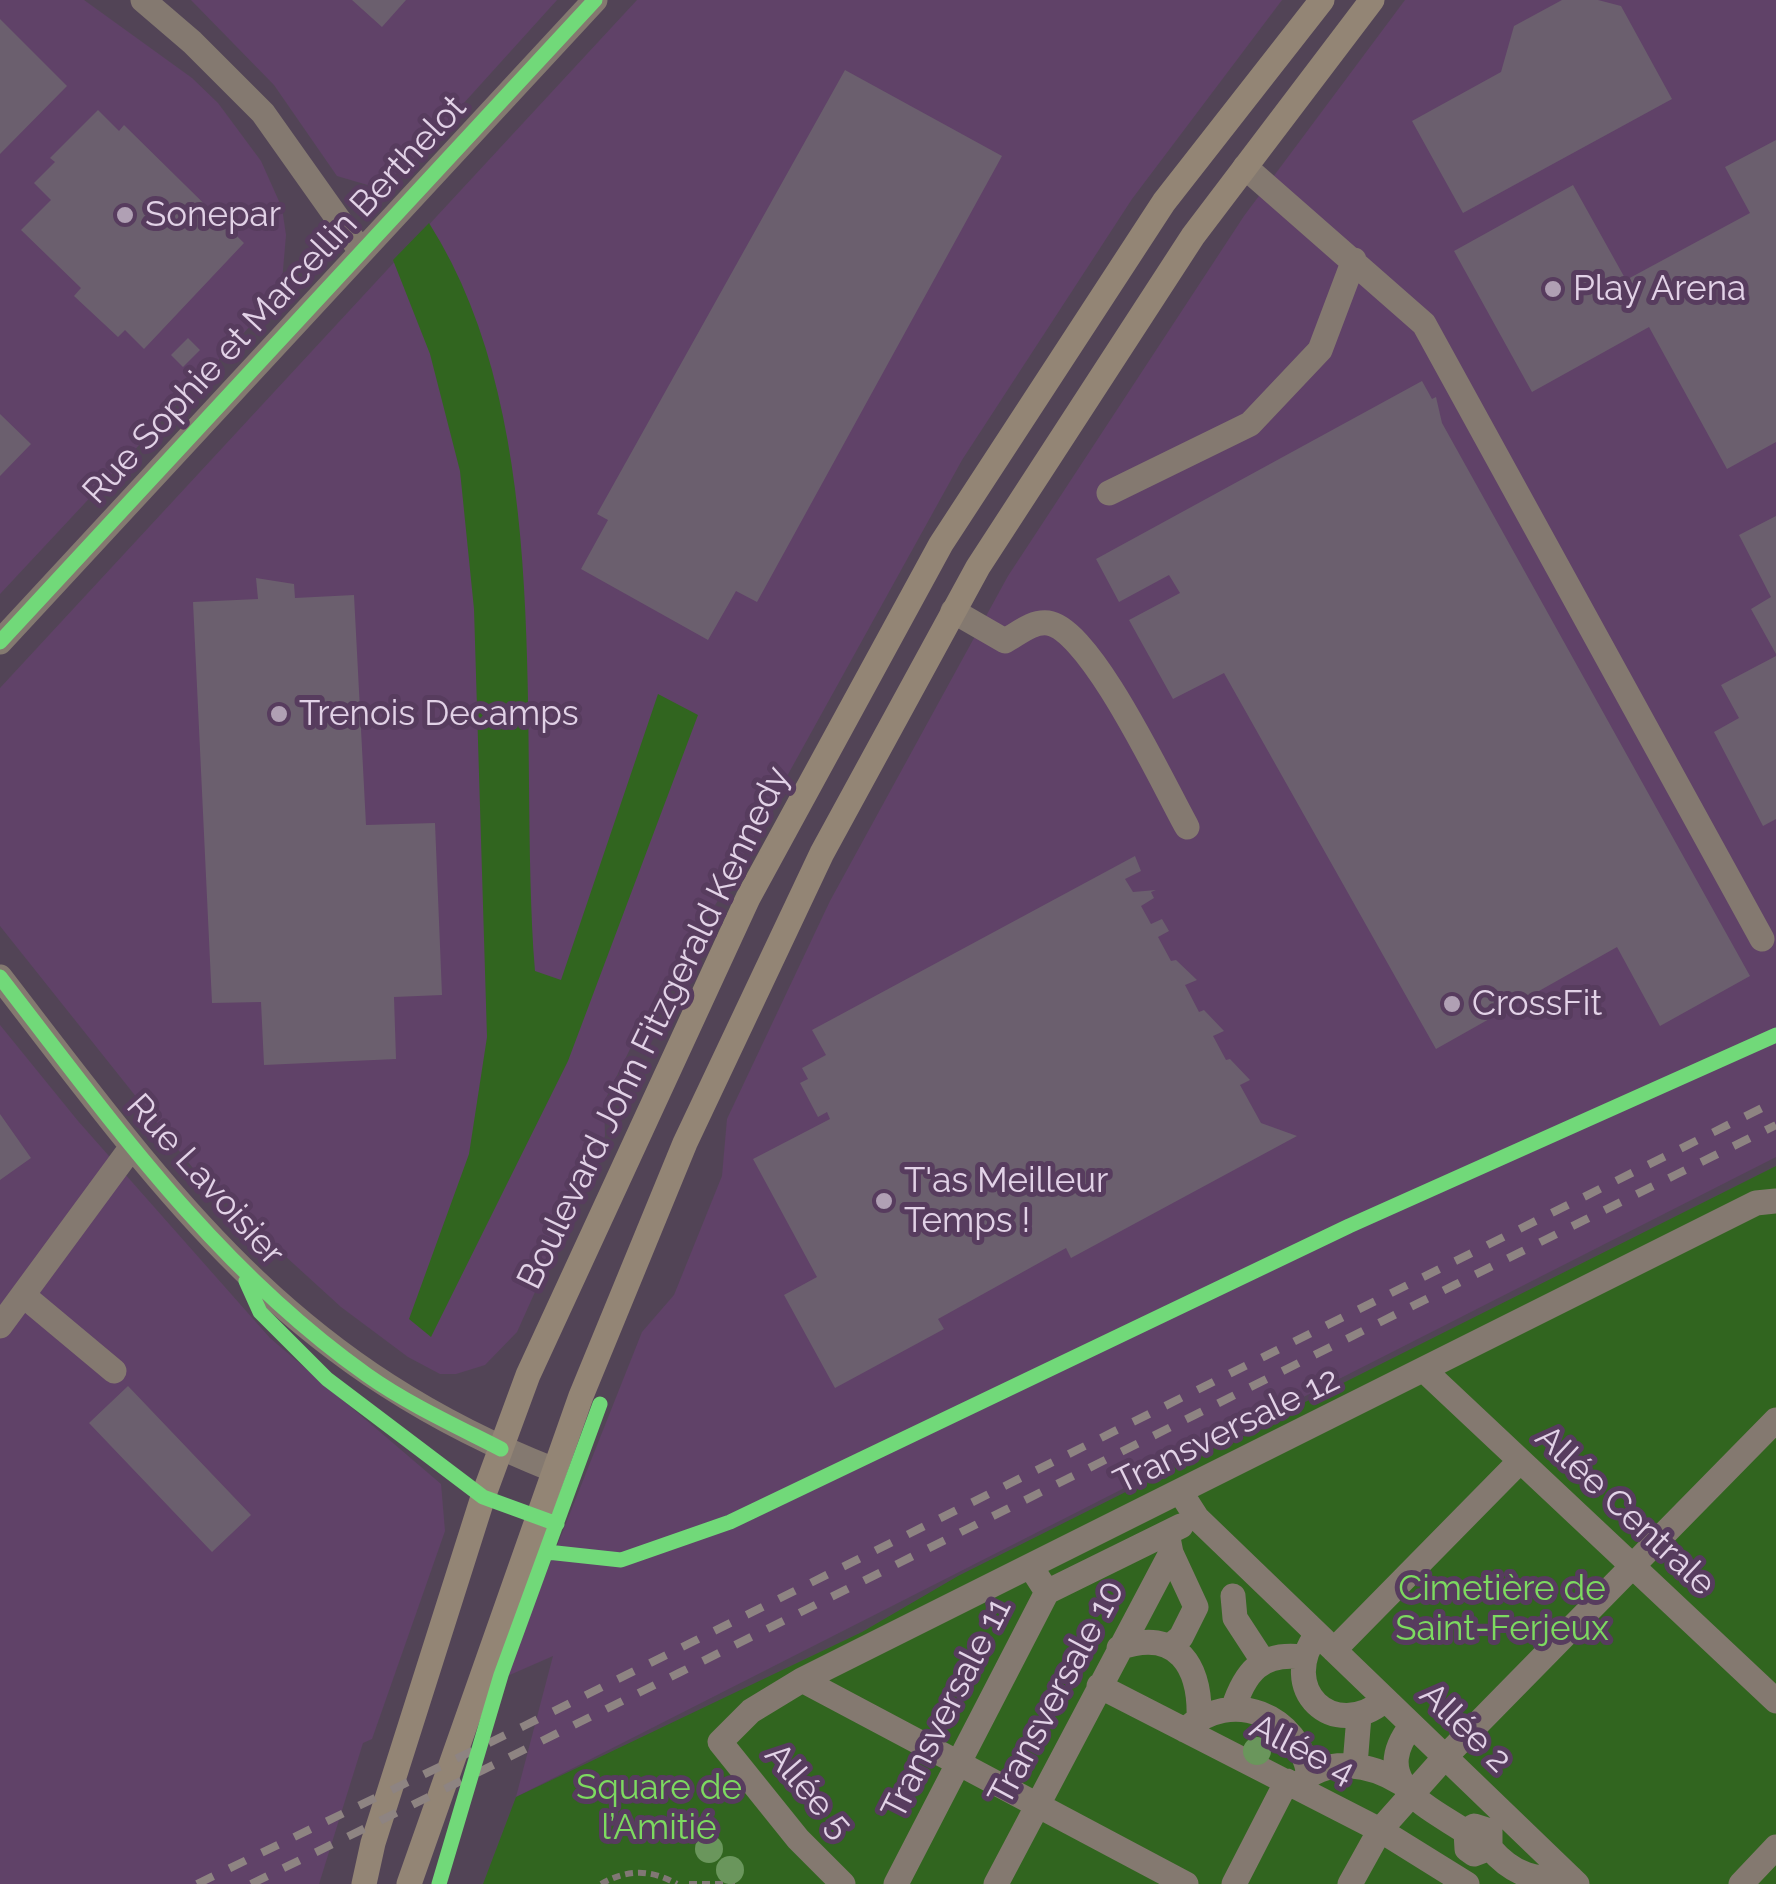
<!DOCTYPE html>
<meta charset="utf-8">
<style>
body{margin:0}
canvas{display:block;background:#524456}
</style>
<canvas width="1776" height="1884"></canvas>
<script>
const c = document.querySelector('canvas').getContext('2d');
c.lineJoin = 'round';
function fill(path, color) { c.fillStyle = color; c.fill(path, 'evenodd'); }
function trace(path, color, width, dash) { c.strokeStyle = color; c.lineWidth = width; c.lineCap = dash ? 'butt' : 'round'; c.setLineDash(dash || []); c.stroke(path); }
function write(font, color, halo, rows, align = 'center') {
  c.font = font + ' Raleway,sans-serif'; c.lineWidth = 10; c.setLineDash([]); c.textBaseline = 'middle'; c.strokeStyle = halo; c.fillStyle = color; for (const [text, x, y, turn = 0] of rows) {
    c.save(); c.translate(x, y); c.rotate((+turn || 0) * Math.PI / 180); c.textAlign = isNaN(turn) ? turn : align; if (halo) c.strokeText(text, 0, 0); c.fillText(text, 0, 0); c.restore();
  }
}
fill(new Path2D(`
 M0,0H84L192,78L218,103L261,161L282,208L286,235L281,293L0,594Z
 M191,0H557L406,167L384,183L371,186L337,176L274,85Z
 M637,0H1282L1132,199L962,460L719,899L658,992L604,1102L605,1136L517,1332L485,1365L456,1374H440L408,1357L341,1307L204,1182L0,926V688Z
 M1405,0H1776V1157L516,1797L553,1656L505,1677L642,1332L674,1295L722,1176L727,1119L830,901L1008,576L1244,216Z
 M0,1025L78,1121L270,1338L441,1484L445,1531L372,1739L363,1743L319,1884H0Z`), '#604268');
fill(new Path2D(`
 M429,223C559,427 517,738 535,971L561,980L658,694L698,715L568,1061L431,1337L409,1319L469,1154L487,1037L474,609L460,471L430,354L393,260Z
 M1776,1166V1884H483L516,1797L862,1632L958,1576Z`), '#31651f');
fill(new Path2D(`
 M352,0H406L382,27Z
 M1562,0H1598L1621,6L1672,99L1463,213L1412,121L1501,72L1514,26Z
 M0,19L67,86L0,154Z
 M845,70L1002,156L757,602L736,591L708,640L581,569L608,520L597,514Z
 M98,110L119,131L124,125L244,243L144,349L125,330L118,337L74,296L81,288L21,230L51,200L34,183L55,162L50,158Z
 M1776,140V442L1727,469L1649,327L1532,392L1454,251L1573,185L1626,280L1750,213L1725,167Z
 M188,338L200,350L183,367L171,355Z
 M1422,381L1432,399L1436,397L1442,423L1750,976L1660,1026L1617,947L1436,1049L1224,673L1173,699L1129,620L1180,593L1169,575L1119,602L1096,559Z
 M0,414L31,444L0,476Z
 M1776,516V654L1751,609L1771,597L1739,535Z
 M256,578L294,584L295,598L354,595L366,825L435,823L442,995L394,997L396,1059L264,1065L261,1002L212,1003L193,602L258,599Z
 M1776,656V819L1763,826L1714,732L1739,718L1721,685Z
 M1135,856L1141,871L1125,879L1133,892L1156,890L1151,892L1154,898L1141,906L1151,924L1162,919L1169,931L1158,937L1171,961L1176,960L1197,980L1185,985L1199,1012L1204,1010L1224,1031L1213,1036L1226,1060L1230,1059L1250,1080L1240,1085L1261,1123L1297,1136L1071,1258L1066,1248L938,1319L944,1329L835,1388L784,1295L817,1277L753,1159L830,1119L827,1112L818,1117L800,1083L808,1079L802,1068L826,1055L812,1030Z
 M0,1114L31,1158L0,1180Z
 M128,1386L251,1515L212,1552L89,1423Z`), '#6b5f6e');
trace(new Path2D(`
 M601,1884C628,1869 650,1869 677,1884
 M689,1884H735`), '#817775', 6, [8, 5]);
trace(new Path2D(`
 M143,0L192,42L263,113L360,250
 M1245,167L1424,324L1762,939
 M1109,493L1250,424L1320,350L1354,260
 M953,611L1005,641C1018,634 1032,621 1048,623C1091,629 1164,786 1187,827
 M0,642L595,0
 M0,977C168,1195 286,1365 554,1470
 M23,1295L114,1371
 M0,1326L131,1148
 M1426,1372L1776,1701
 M1181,1493L1197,1518L1577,1884
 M1047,1592L1181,1526
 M1233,1596L1235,1618L1263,1661
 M1317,1634C1277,1689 1333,1743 1385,1700
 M1169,1647L1181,1637L1196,1607L1171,1553
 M1119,1648C1178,1627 1201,1667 1199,1720
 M1334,1650L1520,1461
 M802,1680L1186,1884
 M1099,1686L1380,1830L1467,1884
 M1233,1709C1245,1672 1261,1652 1302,1657
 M1412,1725C1368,1781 1425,1805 1466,1832
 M1185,1730C1232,1687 1298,1715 1309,1774
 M1355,1765L1359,1716
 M1300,1783C1328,1756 1371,1764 1401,1783
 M1490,1848L1474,1854L1467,1849L1466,1832L1474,1826L1490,1831V1848C1513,1875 1537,1882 1571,1878
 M843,1884L798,1839L720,1742L751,1711L802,1680L1756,1203L1776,1201
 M896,1884L1047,1592L1031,1567
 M996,1884L1171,1553L1167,1533
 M1234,1884L1287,1781
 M1350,1884L1380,1830L1445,1757L1776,1420
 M1741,1884L1776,1847`), '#847970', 25);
trace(new Path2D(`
 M364,1884L373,1843L483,1497L528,1375L748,898L941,544L1164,202L1322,0
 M409,1884L581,1396L685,1143L822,853L978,567L1193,236L1372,0`), '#938575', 25);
trace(new Path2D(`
 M197,1884L524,1726L1776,1101
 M251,1884C761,1635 1267,1377 1776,1125`), '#8e8482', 8, [18, 18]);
trace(new Path2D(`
 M0,642L595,0
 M0,977C112,1122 216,1268 367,1375C408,1404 456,1426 501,1449
 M246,1281L260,1312L327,1379L483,1497L557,1524
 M547,1552L621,1560L730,1522L1349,1226L1776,1035
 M439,1884L501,1675L600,1404`), '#71d979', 15);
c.fillStyle = '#6a965c';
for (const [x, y] of [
 [1257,1751],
 [709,1849],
 [730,1870]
]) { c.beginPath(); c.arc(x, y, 14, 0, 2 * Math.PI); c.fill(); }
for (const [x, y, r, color] of [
 [125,215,10,"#b0a0b4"],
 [1553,289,10,"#b0a0b4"],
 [279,714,10,"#b0a0b4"],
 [1452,1004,10,"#b0a0b4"],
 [884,1201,10,"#b0a0b4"]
]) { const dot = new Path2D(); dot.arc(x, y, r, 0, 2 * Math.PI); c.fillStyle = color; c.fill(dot); trace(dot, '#573c5e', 4); }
write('35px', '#e2d2e7', '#573c5e', [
 ["Sonepar",145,215],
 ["Play Arena",1573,289],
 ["Trenois Decamps",299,714],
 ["CrossFit",1472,1004],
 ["T'as Meilleur",904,1181],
 ["Temps !",904,1221]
], 'left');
write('35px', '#e2d2e7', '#573c5e', [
 ["Rue Sophie et Marcellin Berthelot",275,300,-47],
 ["Boulevard John Fitzgerald Kennedy",654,1028,-64],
 ["Rue Lavoisier",205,1180,48],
 ["Transversale 12",1227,1431,-26],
 ["Allée Centrale",1625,1511,43],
 ["Transversale 10",1057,1693,-62],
 ["Transversale 11",947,1709,-63],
 ["Allée 2",1465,1728,44],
 ["Allée 4",1302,1750,27],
 ["Allée 5",808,1791,49]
]);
write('35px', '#7dda60', '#573c5e', [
 ["Cimetière de",1502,1589],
 ["Saint-Ferjeux",1502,1629],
 ["Square de",659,1788],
 ["l’Amitié",659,1828]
]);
</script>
